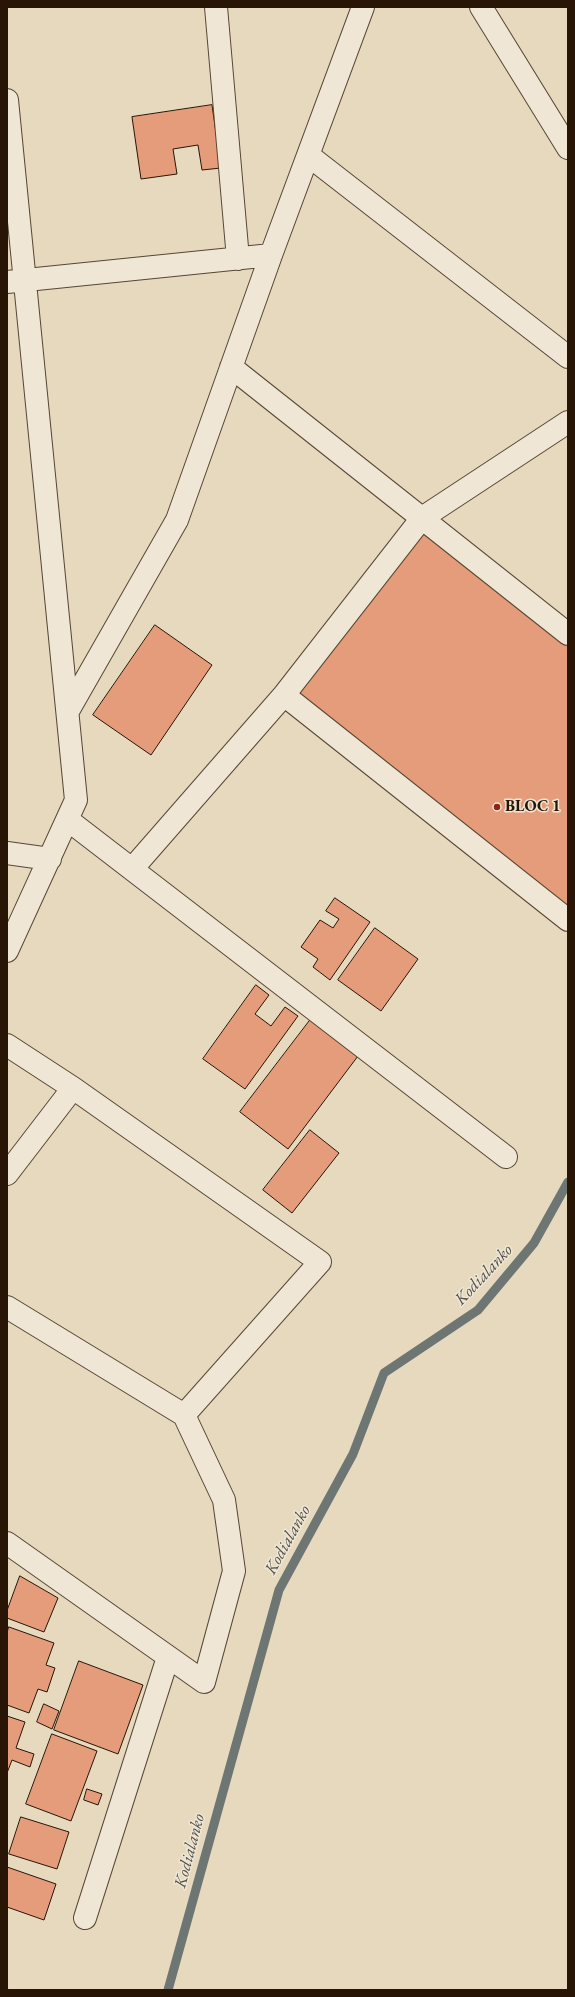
<!DOCTYPE html>
<style>
body{margin:0}
#map{position:relative;width:575px;height:1997px;overflow:hidden;background:#e6d9be;font-family:"EB Garamond",serif}
canvas{display:block}
.frame{position:absolute;inset:0;border:8px solid #281506;pointer-events:none}
</style>
<div id="map">
<canvas width="575" height="1997"></canvas>
<div class="frame"></div>
</div>
<script>
const c = document.querySelector('canvas').getContext('2d');
c.lineJoin = 'round';
function trace(path, color, width, dash) { c.strokeStyle = color; c.lineWidth = width; c.lineCap = dash ? 'butt' : 'round'; c.setLineDash(dash || []); c.stroke(path); }
function fill(path, color) { c.fillStyle = color; c.fill(path, 'evenodd'); }
function write(font, color, halo, rows, align = 'center') {
  c.font = font + ' "EB Garamond",serif'; c.lineWidth = 3; c.setLineDash([]); c.textBaseline = 'middle'; c.strokeStyle = halo; c.fillStyle = color; for (const [text, x, y, turn = 0] of rows) {
    c.save(); c.translate(x, y); c.rotate((+turn || 0) * Math.PI / 180); c.textAlign = isNaN(turn) ? turn : align; if (halo) c.strokeText(text, 0, 0); c.fillText(text, 0, 0); c.restore();
  }
}
trace(new Path2D(`
 M168,1990L279,1590L353,1454L384,1373L478,1310L534,1243L568,1182`), '#6d7673', 9);
const building = new Path2D(`
 M212,105L221,168L202,170L198,145L173,149L177,174L141,179L132,117Z
 M422,518L568,634V920L284,695Z
 M155,625L212,665L151,755L93,715Z
 M335,898L370,922L330,980L313,967L318,959L301,947L320,920L333,928L339,919L326,911Z
 M375,928L418,959L381,1011L338,980Z
 M256,985L269,995L255,1014L271,1026L285,1007L298,1016L245,1089L203,1059Z
 M311,1019L358,1056L288,1149L240,1112Z
 M310,1130L339,1153L292,1213L263,1190Z
 M20,1576L58,1598L44,1632L7,1618V1611Z
 M9,1627L54,1643L46,1665L55,1668L47,1692L38,1689L29,1713L7,1705V1633Z
 M79,1661L143,1685L118,1754L54,1730Z
 M44,1704L59,1711L52,1729L37,1722Z
 M7,1716L25,1722L16,1748L34,1754L30,1767L12,1760L7,1773Z
 M52,1734L97,1751L71,1821L26,1804Z
 M87,1789L102,1794L98,1805L84,1800Z
 M21,1817L69,1832L57,1869L9,1854Z
 M7,1867L56,1884L44,1920L7,1907Z`);
fill(building, '#e49c7a');
trace(building, '#281506', 1);
const street = new Path2D(`
 M216,7L238,259
 M481,7L568,148
 M7,100L76,800L7,951
 M308,155L568,357
 M7,282L271,255
 M231,367L568,634
 M284,695L568,920
 M68,711L177,520L271,255L363,7
 M68,820L506,1157
 M7,853L50,859
 M132,869L284,695L422,518L568,422
 M7,1045L73,1088L320,1262L184,1415L224,1500L234,1571L204,1682L7,1543
 M7,1174L73,1088
 M7,1307L184,1415
 M85,1918L168,1657`);
trace(street, '#584634', 24);
trace(street, '#efe6d5', 22);
for (const [x, y, r, color] of [
 [497,807,4,"#8f2418"]
]) { const dot = new Path2D(); dot.arc(x, y, r, 0, 2 * Math.PI); c.fillStyle = color; c.fill(dot); trace(dot, '#efe6d5', 1.5); }
write('bold 16px', '#281506', '#efe6d5', [
 ["BLOC 1",505,807]
], 'left');
write('italic 17px', '#504e46', '#efe6d5', [
 ["Kodialanko",484,1275,-47],
 ["Kodialanko",288,1540,-61],
 ["Kodialanko",190,1851,-75]
]);
</script>
